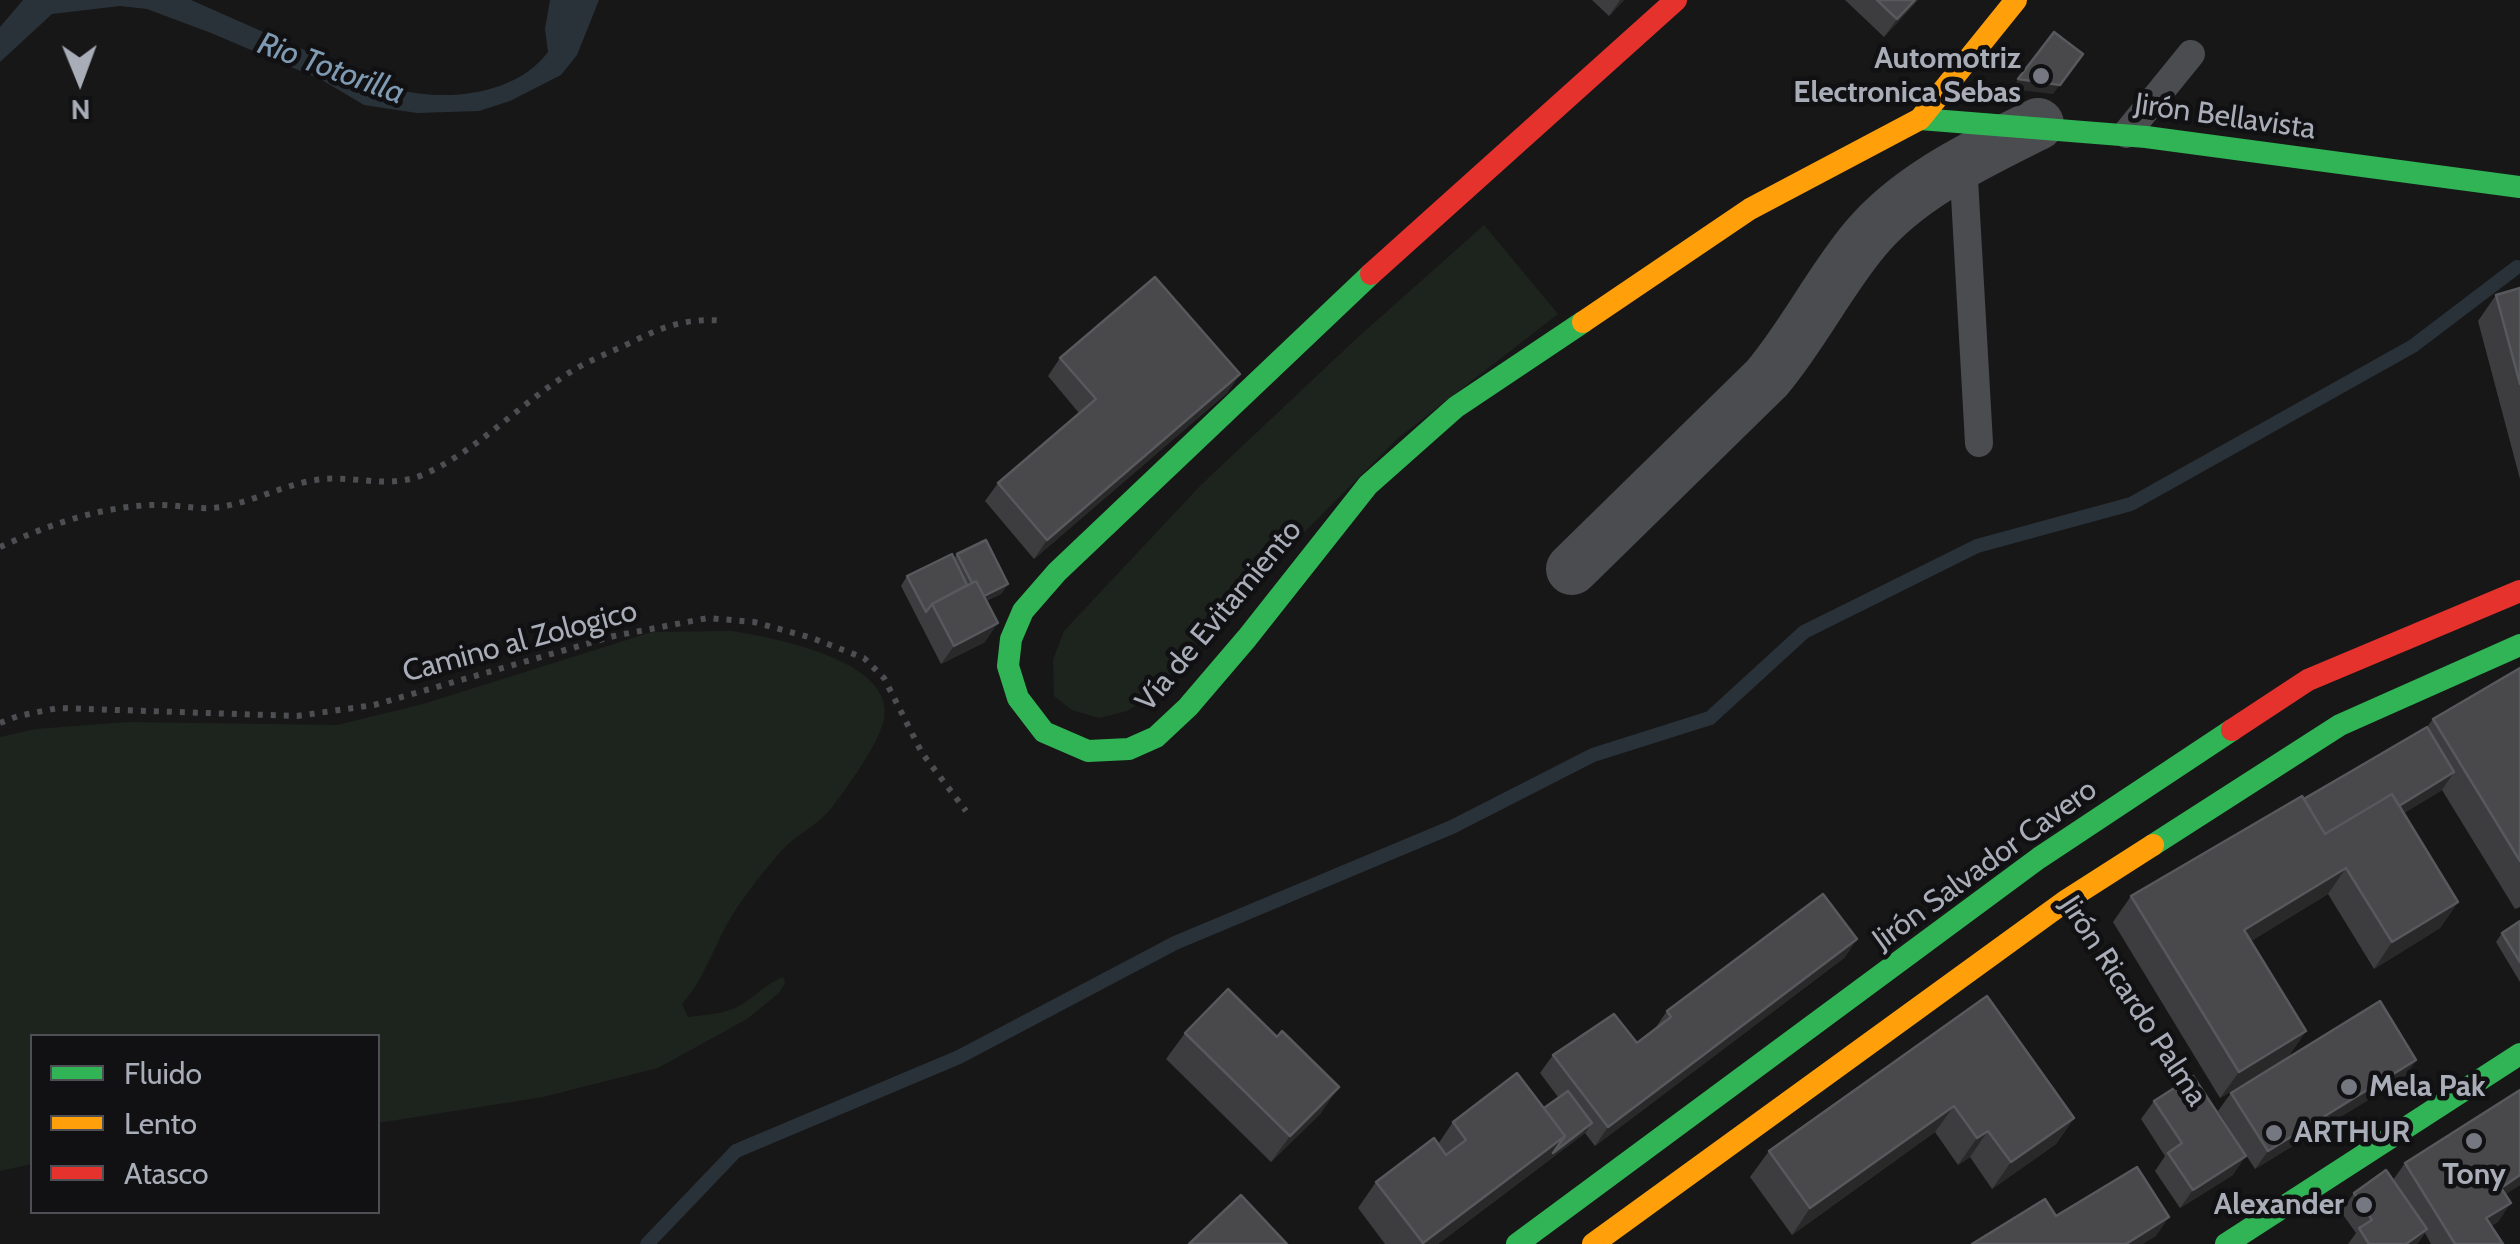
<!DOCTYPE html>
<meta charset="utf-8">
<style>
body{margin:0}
#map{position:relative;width:2520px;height:1244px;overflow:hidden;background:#171717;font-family:Cabin,sans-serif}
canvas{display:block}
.legend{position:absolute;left:30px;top:1034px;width:350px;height:180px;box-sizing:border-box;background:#111113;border:2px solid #4d4f55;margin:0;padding:12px 18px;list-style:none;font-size:30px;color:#a8adb8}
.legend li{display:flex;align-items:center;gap:20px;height:50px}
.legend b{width:50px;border:2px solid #4d4f55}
.north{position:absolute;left:30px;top:30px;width:100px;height:100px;-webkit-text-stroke:8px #111113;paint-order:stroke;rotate:179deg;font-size:28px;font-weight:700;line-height:40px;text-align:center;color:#a8adb8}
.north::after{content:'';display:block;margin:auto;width:35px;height:45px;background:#a8adb8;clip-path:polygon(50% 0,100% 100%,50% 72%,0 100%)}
</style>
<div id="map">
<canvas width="2520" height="1244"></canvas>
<ul class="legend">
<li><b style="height:12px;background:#30b455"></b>Fluido</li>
<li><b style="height:12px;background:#ff9f0a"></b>Lento</li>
<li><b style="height:12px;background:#e5322d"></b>Atasco</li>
</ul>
<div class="north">N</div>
</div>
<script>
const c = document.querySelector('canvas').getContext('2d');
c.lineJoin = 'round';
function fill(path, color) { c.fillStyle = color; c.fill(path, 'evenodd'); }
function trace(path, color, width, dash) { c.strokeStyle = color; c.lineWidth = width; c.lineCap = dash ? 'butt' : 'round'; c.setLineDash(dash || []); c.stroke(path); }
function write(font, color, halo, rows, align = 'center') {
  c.font = font + ' Cabin,sans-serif'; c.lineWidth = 9; c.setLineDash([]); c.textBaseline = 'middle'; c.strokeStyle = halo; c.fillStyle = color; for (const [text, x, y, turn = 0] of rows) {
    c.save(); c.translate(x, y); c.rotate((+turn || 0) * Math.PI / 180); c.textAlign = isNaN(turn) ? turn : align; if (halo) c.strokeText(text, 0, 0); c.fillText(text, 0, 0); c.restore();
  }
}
fill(new Path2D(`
 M1484,225L1558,314L1397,439L1243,594L1156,692L1127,711L1099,718L1072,710L1054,696L1053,660L1064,631L1201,485L1356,339Z
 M731,631C771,637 896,660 884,719C878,746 846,789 829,811C816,826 796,835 782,850C763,872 741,899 727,924C713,950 702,982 682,1004L688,1017C705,1015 724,1014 739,1006C755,997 765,984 783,977L785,983L779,993L747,1019L658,1068L543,1097L378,1123V1036H32V1164L0,1171V737L36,729L127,722L337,725L423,704L652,632Z`), '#1d241e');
fill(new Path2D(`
 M23,0H191L381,84C432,104 513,99 548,52L545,29L550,0H599L577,55L561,75L510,101L479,111L417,113L364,105L322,80L211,33L147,9L120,6L52,14L0,62V27Z`), '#2a3239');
trace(new Path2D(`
 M647,1244L736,1151L959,1057L1175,943L1452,827L1593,755L1710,718L1804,632L1977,546L2131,504L2413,346L2517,267`), '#2a3239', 14);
trace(new Path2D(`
 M0,547C48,525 99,507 152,505C172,504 193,509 213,508C251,504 285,483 323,479C360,476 391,490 427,473C478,449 516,408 563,377C584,362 607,354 630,343C661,327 689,317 724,321
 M0,723L18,716L58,708L297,716L374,705L614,636L708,618L754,622L812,638L864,658L884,678L922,753L966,811
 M2093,939L2190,1088`), '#4d4e52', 6, [5, 8]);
trace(new Path2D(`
 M2126,134L2191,54
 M1963,161L1979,443`), '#4b4c50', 28);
trace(new Path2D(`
 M1572,569L1767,378C1804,334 1829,282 1865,239C1909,186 1978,154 2038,124`), '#4b4c50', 52);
trace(new Path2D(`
 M1920,119L2146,137L2520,187
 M1371,274L1057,572L1023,611L1011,639L1008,666L1018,698L1044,732L1088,751L1129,749L1156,737L1188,707L1247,638L1368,485L1456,407L1583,322
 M2153,845L2340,725L2520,645
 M1517,1244L2039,858L2232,730
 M2226,1244L2520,1054`), '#30b455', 22);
trace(new Path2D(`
 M1583,322L1750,209L1920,119L2016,0
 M1593,1244L2067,900L2153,845`), '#ff9f0a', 22);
trace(new Path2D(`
 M1371,274L1676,0
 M2232,730L2308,680L2520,591`), '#e5322d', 22);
fill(new Path2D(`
 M1592,0H1624L1609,16Z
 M1845,0H1918L1884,37Z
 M2520,288V479L2478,321L2496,295Z
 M1060,358L1240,374L1227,393L1034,559L985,501L998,483L1079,413L1048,376Z
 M957,554L1008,584L1001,594L986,601L985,642L941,664L901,586L907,576L954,559Z
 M2520,668V907L2515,909L2442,790L2404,813L2458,902L2440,928L2374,969L2328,894L2251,941L2306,1031L2288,1057L2220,1098L2113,922L2131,896L2427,727L2433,719Z
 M2520,921V982L2496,942L2502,933Z
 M1857,939L1844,958L1595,1146L1585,1133L1438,1244H1385L1358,1208L1376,1182L1438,1144L1453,1122L1544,1108L1558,1097L1540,1073L1553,1055L1637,1043L1654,1030L1667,1011Z
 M1987,996L2074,1118L2056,1144L1992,1189L1970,1157L1958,1165L1935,1132L1792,1235L1750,1177L1769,1151Z
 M1185,1033L1321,1113L1271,1162L1166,1059Z
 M2416,1060L2404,1078L2255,1169L2218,1111L2231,1093Z
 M2520,1090V1185L2505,1194L2498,1222L2491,1226L2503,1244H2431L2425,1233L2417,1244H2348L2356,1233L2341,1212L2354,1193L2393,1180L2405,1163Z
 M2154,1101L2233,1175L2180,1208L2155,1171L2165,1156L2141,1119Z`), '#3d3d3f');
fill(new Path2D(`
 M1620,0H1624L1609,16Z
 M1915,0H1918L1884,37L1897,19Z
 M2083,54L2053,94L2011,89L2018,79Z
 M1240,374L1227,393L1034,559L1047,540Z
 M1008,584L1001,594L973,607L980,598Z
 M998,623L985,642L941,664L954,646Z
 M2454,772L2442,790L2379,828L2392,810Z
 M2346,868L2328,894L2226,956L2244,930Z
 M2458,902L2440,928L2374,969L2392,942Z
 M1857,939L1844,958L1595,1146L1608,1127Z
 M2306,1031L2288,1057L2220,1098L2239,1072Z
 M2416,1060L2404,1078L2255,1169L2268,1151Z
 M1339,1087L1321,1113L1271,1162L1290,1136Z
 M1954,1106L1935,1132L1792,1235L1810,1208Z
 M2074,1118L2056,1144L1992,1189L2011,1162Z
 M1592,1123L1586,1132L1438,1244H1422L1565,1136Z
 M1988,1131L1970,1157L1958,1165L1977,1138Z
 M2246,1156L2233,1175L2180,1208L2193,1190Z
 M2520,1175V1185L2488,1206L2501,1188Z
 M2511,1203L2498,1222L2474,1236L2486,1218Z
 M2169,1217L2156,1236L2143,1244H2126Z
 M2427,1229L2417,1244H2406Z`), '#29292a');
const building = new Path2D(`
 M1877,0H1915L1897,19Z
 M2054,32L2083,54L2060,85L2018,79Z
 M1155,277L1240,374L1047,540L998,483L1096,399L1060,358Z
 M2520,288V384L2496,295Z
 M986,540L1008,584L984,596L976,581L972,583L957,554Z
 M952,554L967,585L932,604L926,612L907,576Z
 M976,581L998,623L954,646L932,604Z
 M2520,668V861L2433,719Z
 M2427,727L2454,772L2399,806L2392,794L2325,834L2304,799Z
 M2392,794L2458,902L2392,942L2346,868L2244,930L2306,1031L2239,1072L2131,896L2302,796L2325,834Z
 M1823,894L1857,939L1608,1127L1553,1055L1614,1014L1637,1043L1671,1017L1667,1011Z
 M2520,921V962L2502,933Z
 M1228,989L1277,1037L1282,1031L1339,1087L1290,1136L1185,1033Z
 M1987,996L2074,1118L2011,1162L1988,1131L1977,1138L1954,1106L1810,1208L1769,1151Z
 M2380,1001L2416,1060L2268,1151L2231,1093Z
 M1517,1073L1565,1136L1423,1243L1376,1182L1434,1138L1446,1155L1466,1140L1453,1122Z
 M2193,1076L2246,1156L2193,1190L2168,1153L2182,1143L2154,1101Z
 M2520,1090V1175L2501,1188L2511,1203L2486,1218L2503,1244H2455L2405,1163Z
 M1568,1091L1592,1123L1553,1153L1565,1136L1544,1108Z
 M2137,1167L2169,1217L2126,1244H1972L2045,1199L2056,1216Z
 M2386,1170L2427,1229L2406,1244H2369L2359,1228L2372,1220L2354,1193Z
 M1241,1195L1287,1244H1189Z`);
fill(building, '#49494c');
trace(building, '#58595d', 2.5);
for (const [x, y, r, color] of [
 [2041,76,10,"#757880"],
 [2349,1087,10,"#757880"],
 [2274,1133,10,"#757880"],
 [2474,1141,10,"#757880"],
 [2364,1205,10,"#757880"]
]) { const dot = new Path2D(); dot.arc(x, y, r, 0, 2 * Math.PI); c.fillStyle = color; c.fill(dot); trace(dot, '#111113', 4); }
write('bold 30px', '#a8adb8', '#111113', [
 ["Automotriz",2021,59],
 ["Electronica Sebas",2021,93],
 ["Mela Pak",2369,1087,"left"],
 ["ARTHUR",2294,1133,"left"],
 ["Tony",2474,1175,"center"],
 ["Alexander",2344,1205]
], 'right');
write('30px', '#a8adb8', '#111113', [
 ["Jirón Bellavista",2225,117,8],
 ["Vía de Evitamiento",1219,616,-50],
 ["Camino al Zologico",520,642,-15],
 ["Jirón Salvador Cavero",1985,865,-36],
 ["Jirón Ricardo Palma",2133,1001,57]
]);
write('italic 32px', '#7f9bb3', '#111113', [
 ["Rio Totorilla",331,69,20]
]);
</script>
